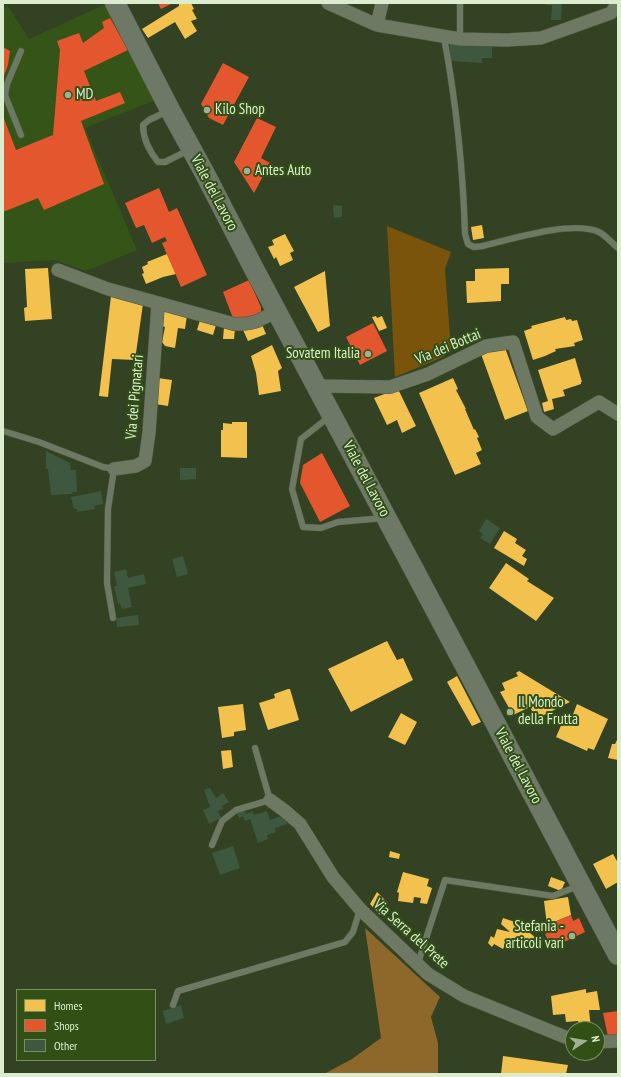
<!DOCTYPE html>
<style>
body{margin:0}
#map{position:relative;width:621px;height:1077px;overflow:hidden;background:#324223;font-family:"PT Sans Narrow",sans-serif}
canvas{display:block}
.frame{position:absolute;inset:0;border:4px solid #dbedce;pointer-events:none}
.legend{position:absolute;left:16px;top:989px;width:140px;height:72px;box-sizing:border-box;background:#324f16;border:1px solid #768e60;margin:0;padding:5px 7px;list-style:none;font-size:12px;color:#dbedce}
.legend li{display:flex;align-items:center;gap:8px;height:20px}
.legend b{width:20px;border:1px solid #768e60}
.north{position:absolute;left:565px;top:1021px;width:40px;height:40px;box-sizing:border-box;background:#324f16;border:1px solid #768e60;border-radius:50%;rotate:78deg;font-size:11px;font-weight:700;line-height:16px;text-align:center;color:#dbedce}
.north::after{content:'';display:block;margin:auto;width:14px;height:18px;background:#a0b192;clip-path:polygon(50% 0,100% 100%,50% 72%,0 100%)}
</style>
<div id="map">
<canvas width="621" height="1077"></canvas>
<div class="frame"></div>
<ul class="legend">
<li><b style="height:11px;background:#f2c14e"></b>Homes</li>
<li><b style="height:11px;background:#e4572e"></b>Shops</li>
<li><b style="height:11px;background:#3d583e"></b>Other</li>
</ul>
<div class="north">N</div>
</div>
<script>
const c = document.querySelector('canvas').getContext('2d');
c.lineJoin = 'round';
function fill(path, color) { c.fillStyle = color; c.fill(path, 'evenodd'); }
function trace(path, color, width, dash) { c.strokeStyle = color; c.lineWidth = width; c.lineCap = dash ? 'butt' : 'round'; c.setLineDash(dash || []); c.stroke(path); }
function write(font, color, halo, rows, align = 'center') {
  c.font = font + ' "PT Sans Narrow",sans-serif'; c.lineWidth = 4; c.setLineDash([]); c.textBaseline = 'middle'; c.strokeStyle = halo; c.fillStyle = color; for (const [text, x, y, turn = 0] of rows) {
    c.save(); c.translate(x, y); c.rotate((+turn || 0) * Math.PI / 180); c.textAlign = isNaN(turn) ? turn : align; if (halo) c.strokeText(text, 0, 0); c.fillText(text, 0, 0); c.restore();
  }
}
fill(new Path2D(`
 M106,4L156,100L85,128L137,250L86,271L54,260L3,263V8L8,6L29,39Z`), '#355417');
fill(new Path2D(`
 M387,226L451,252L445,269L451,350L443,357L395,377Z`), '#7b540c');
fill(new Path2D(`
 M365,928L440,997L431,1017L438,1043V1074H324L352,1059L381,1038Z`), '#8e672a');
fill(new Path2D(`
 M182,3H191L194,9L192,10L197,19L191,21L197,31L185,39L175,22L148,38L142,29L179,6V4Z
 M482,225L484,238L473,240L471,227Z
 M285,234L294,251L290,253L293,260L280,266L276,257L274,259L268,247L274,245L272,240Z
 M167,254L176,274L163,277L146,284L142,274L144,273L142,267L148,264L147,262Z
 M48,268L52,319L25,321L24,308L27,307L25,269Z
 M509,268V284H501V301L467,303L466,281H475V269Z
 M325,271L330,326L318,332L294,287Z
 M111,296L143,304L135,360L112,359L108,397L99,396Z
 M162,311L187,315L185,329L178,328L175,348L165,346L162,342L165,327L160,326Z
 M376,316L377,318L382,316L387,328L379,331L372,317Z
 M565,317L566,320L571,319L572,321L577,320L583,340L574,343L575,346L555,349L556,351L545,356L533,360L524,331L532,328L531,326Z
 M200,320L216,325L213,335L197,330Z
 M261,322L266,334L248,341L243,330Z
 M224,327L235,328L234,339H223Z
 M272,345L282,368L278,371L281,391L259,395L256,373L251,356Z
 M504,345L528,411L505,420L481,354Z
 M575,358L582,382H581V384L563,390L565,396L552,399L554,409L544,412L542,403L548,401L538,370Z
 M158,378L172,380L168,406L155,404Z
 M453,378L458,389L456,390L466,409H465L474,430L475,429L479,437L477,438L482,450L476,453L481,464L455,475L419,393Z
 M399,391L416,426L402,433L397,420L387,425L374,398L387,393Z
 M232,422H247V458L221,457V430H223V423L232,424Z
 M504,531L517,539L515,543L526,550L522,556L527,559L524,566L494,548Z
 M506,563L529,579L527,581L554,598L536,621L489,588Z
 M387,641L397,660L403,658L413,680L351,712L328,669Z
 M519,671L570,702L536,719L530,707L513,715L500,692L505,690L502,683L518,676L516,673Z
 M457,676L481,722L472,726L447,682Z
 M288,689H290L299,720L268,730L259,703L275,698L274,694Z
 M243,704L246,730L234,732V736L222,738L218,707Z
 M577,704L608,719L594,750L588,748L587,751L556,737L566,714L572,717Z
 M401,713L417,722L405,745L388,737Z
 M618,738V760L608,758L612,744H615Z
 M231,750L233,767L223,769L221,751Z
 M390,851L400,854L399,859L389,857Z
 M613,854L618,863V882L606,889L593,864Z
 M403,872L429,879L427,886L432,888L427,904L420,903L421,898L414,897L413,903L398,901L399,893L397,892Z
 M551,877L565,882L561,891L548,886Z
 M377,892L387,902L380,915L370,904Z
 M568,897L571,915L547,925L544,901Z
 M503,918L518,923L536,938L516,941L509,948L505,945L503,949L494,944L492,947L488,943L491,936L494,938L497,929L510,932L501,924Z
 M586,989V993L597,991L600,1010H589L591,1029H580L578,1021L566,1022L565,1014L553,1015L551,996Z
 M503,1056L568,1065L566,1074H501Z`), '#f2c14e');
fill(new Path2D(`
 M158,3H173L161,9Z
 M110,18L128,50L84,71L96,101L120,92L125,103L81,121L104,184L44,210L38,198L3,212V116L16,150L53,135L60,50L57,41L79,33L83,43L104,28L102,22Z
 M3,47L10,51L8,65L3,78Z
 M223,63L249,77L223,125L209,118L201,104Z
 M257,118L276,127L261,158L270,163L254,193L234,162Z
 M159,188L169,212L177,208L207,275L181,287L162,243L167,241L165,237L152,243L144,225L136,228L125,203Z
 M249,280L261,307V313L252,321H234L223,292Z
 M373,323L387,351L360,365L346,337Z
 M322,453L350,506L320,522L300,483L303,465Z
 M571,915L573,921L579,918L585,932L552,948L545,934L549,932L547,925Z
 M618,1011V1035L608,1037L603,1013Z`), '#e4572e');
fill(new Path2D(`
 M546,3H562L561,20H551L552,5H546Z
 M449,42L483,44V46L492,47V58H482V63L451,61Z
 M333,205L342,206V217L334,218Z
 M46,451L70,463L71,470H76L77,492H72L73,494L51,495L48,469H46Z
 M180,468H196V479L180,480Z
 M101,491L103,504L94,506L95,509L78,512L77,509H74L71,497Z
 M486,519L500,528L490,544L480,538L483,534L479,531Z
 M183,556L188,574L177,577L172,559Z
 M126,569L128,578L144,574L146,584L128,588L132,607L122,609L120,603L118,604L114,586H117L114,572Z
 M138,615L139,625L117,627L116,618Z
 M210,788L216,798L223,793L229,802L222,806L223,809L218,811L221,818L209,824L203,810L210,807L204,790Z
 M244,809L246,814L253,811L254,815L267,811L270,820L284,815L287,824L275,828L276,832L267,835L268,839L258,843L250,819L245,821L243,816L239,818L236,812Z
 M233,846L240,868L220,875L212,853Z
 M181,1005L184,1018L166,1024L163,1011Z`), '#3d583e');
const lane = new Path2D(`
 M460,3V39
 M444,37C456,102 463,168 465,234L468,244L474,247L483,246C511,239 573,220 599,232C605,235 612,243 618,248
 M168,111L149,120L143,125C143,138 150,152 158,162H165L189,150
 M21,135L5,95L7,84L21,51
 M329,417L301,439L292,489L303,527L321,528L338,522L384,518
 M3,431L39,442L103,467L114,469L108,509L107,583L113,618
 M212,845L222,821L236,810L270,800L255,748
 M418,963L445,880L553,896L578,886
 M173,1005L178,991L345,942L353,932L360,909`);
const street = new Path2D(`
 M328,3L377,25L460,39L507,40L541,38L611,13L618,3
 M377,25L382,3
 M58,270L108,289L234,324C254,325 260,320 276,311
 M317,386L390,387L428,374L486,346L513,342L537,417L553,429L599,402L618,414
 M114,469L136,466L145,461L149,433L158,303
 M270,800L285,811L300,824L333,877L360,909L428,974L464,996L565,1037L573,1039
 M597,1042L618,1041`);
const primary = new Path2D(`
 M115,3L170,110L204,172L253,267L462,660L618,955`);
trace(lane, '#4e5b42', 7);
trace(street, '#4e5b42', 14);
trace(primary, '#4e5b42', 21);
trace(lane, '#6d7962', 6);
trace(street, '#6d7962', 13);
trace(primary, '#6e7866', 20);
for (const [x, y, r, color] of [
 [68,95,4,"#a0b192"],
 [207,110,4,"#a0b192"],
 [247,171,4,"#a0b192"],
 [368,354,4,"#a0b192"],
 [510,712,4,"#a0b192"],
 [572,936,4,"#a0b192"]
]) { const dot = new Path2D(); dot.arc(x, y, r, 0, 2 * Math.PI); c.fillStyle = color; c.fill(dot); trace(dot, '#324f16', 1.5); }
write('15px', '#dbedce', '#324f16', [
 ["MD",76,95],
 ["Kilo Shop",215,110],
 ["Antes Auto",255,171],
 ["Sovatem Italia",360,354,"right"],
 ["Il Mondo",518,703],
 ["della Frutta",518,720],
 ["Stefania -",564,927,"right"],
 ["articoli vari",564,944,"right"]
], 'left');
write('15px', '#dbedce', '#324f16', [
 ["Viale del Lavoro",214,193,62],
 ["Via dei Bottai",448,347,-23],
 ["Via dei Pignatari",135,397,-85],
 ["Viale del Lavoro",366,479,62],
 ["Viale del Lavoro",518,766,62],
 ["Via Serra del Prete",411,934,42]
]);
</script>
